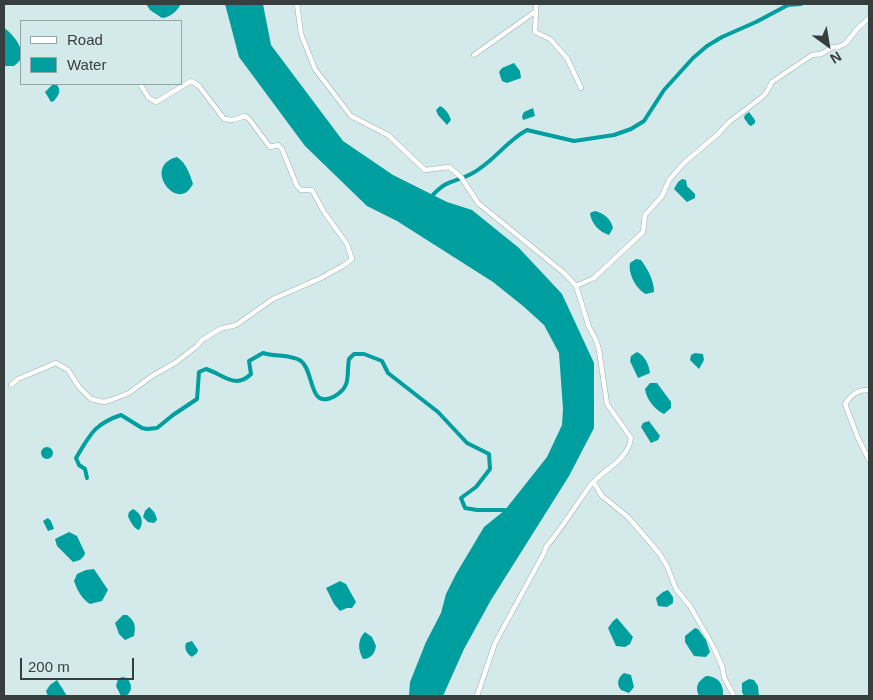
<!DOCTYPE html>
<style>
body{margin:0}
#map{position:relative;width:873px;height:700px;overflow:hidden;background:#d4e9e9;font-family:Helvetica,sans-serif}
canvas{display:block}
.frame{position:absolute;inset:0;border:5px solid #363e3e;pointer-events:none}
.legend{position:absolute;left:20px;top:20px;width:162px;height:65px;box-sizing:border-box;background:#d4e9e9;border:1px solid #95a5a5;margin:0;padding:6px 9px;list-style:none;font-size:15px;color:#363e3e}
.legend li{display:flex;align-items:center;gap:10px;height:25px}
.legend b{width:25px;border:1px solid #95a5a5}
.north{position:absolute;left:803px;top:20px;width:50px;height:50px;-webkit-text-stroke:4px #d4e9e9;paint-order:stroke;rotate:148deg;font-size:14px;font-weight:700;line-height:20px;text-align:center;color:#363e3e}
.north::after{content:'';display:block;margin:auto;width:18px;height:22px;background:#363e3e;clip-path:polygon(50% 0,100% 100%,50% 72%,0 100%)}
.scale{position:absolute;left:20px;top:658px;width:114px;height:22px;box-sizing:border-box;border:2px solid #363e3e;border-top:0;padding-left:6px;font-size:15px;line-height:18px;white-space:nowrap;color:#363e3e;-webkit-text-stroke:4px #d4e9e9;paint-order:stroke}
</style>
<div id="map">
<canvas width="873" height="700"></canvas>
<div class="frame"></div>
<ul class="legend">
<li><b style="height:6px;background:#fff"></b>Road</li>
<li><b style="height:14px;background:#009f9f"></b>Water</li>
</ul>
<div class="north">N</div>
<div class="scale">200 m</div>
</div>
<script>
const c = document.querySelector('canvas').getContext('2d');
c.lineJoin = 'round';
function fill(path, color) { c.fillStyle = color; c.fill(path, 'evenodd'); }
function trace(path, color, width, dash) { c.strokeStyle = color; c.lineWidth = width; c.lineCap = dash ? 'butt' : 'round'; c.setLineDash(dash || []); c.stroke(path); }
fill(new Path2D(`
 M146,4H181C177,11 171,17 162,18L150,10Z
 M225,4H263L271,45L343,141L393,175L447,202L472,210L519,248L562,294L594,363V428L569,476L491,600L464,649L443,696H409L410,682L426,642L441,613L446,594L456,574L484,527L505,510L547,457L562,425L563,409L559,353L544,325L523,306L493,282L397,221L367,206L305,146L239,57Z
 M4,28C12,33 26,49 20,60C18,63 16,64 14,66H4Z
 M514,63L520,71L521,78L507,83L502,81L499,72L502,68Z
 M52,85H57C62,91 58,96 54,101L51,102L45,92Z
 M440,106C446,109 449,114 451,120L447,125L438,115L436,110Z
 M533,108L535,116L523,120L522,116L524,112Z
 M749,112L755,120V123L751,126L749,125L744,118L745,115Z
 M177,157C186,163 190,174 193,184C191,187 188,192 185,193C169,201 146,165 177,157Z
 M682,179L686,180L687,186L695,194V198L687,202L674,189L678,182Z
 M595,211C604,213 611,219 613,228L609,235C599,232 591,223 590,213Z
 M636,259L641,260C648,270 654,280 654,292L646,294C636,289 628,274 630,263Z
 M637,352C644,355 649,364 650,373L638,378L630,361L631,356Z
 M695,353L703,354L704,360L699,369L690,360L691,355Z
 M650,383H657L671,402V408L664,414C655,410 646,399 645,389Z
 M649,421L660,436L658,440L651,443L641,427L643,423Z
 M41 453a6 6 0 1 1 12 0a6 6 0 1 1-12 0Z
 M149,507C154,511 156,514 157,520L154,523L148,522L143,517L145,511Z
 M133,509C141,513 145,522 139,530C134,529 130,521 128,516L129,512Z
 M48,518L51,521L54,529L48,531L43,521Z
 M69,532L77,536L85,553L84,556L80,560L73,562L57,546L55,539Z
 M94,569L108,590L102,601L90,604C82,599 77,590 74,581L77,574L86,570Z
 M340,581L346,584L356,602L352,608H347L340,611L334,604L326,588Z
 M668,590L673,597V603L667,607L658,606L656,598L663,592Z
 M123,615H127C135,621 136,626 134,636L125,640L119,634L115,623Z
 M617,618L633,637L630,644L625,647L616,646L608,628L613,621Z
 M695,628L698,629L706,640L710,652L706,657L694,656L685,642V636Z
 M365,632L372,637L376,646C375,653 371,659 363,659C358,650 357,640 365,632Z
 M192,641L198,650L197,653L192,657C187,654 184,649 186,643Z
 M624,673L631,675L634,687L629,693L621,690C616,684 618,677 624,673Z
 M706,676C718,676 724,684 723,696H699C695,687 697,682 706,676Z
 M122,677L127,678C132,684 133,691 126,696H121L116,686L118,679Z
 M749,679L754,680L758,686L759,696H744L742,692V683Z
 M57,680L67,696H48L46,691L50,685Z`), '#009f9f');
trace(new Path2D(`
 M431,197C448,178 452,184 471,174C493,163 506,141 527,130L574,141L614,135L631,129L644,121L664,90L693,58L707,46L722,37L756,22L788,5L801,4
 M87,478L85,469L79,465L76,458C90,435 94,424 121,415L142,428L147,429L157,428L173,415L197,399L199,372L206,369C223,374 235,390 251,374L249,361L263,353C275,357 291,354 301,361C315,372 308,411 335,396C352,386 346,375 349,359L354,354H364L382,361L388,373L438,412L467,443L489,454L490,469L476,487L461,498L465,508L477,510H505`), '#009f9f', 4);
const street = new Path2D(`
 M297,4L301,34L315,69L351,116L388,135L425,170L449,167L461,177L478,203L564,273L576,286L589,327L596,340L599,350L607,404L631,438C627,463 602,469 589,487C575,507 562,528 546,547L544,553L495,643L477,696
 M536,11L535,32L550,39L567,58L581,88
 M474,55L536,11V5L538,4
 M576,286L594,278L643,232L645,215L662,196L669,180L684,163L718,134L729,122L761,98L766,93L772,82L812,55L821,54L833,47H838L845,44L858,28L869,18
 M11,385L18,379L56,363L68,370L79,387L91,399L104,402L111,400L129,393L152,376L175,363L197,346L202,340L220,329L236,325L273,299L321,278L346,264L352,259L347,244L324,212L312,190H301L297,186L282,149L278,145L270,147L249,119L245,116L233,120L224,119L199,86L191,81L156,102L149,98L140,84
 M869,390C858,389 850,396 845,404L858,438L869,460
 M594,483L602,496L628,517L659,553L667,566L676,589L690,606L714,648L722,666L724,677L734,696`);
trace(street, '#9bb0af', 5.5);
trace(street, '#fff', 4.5);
</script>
